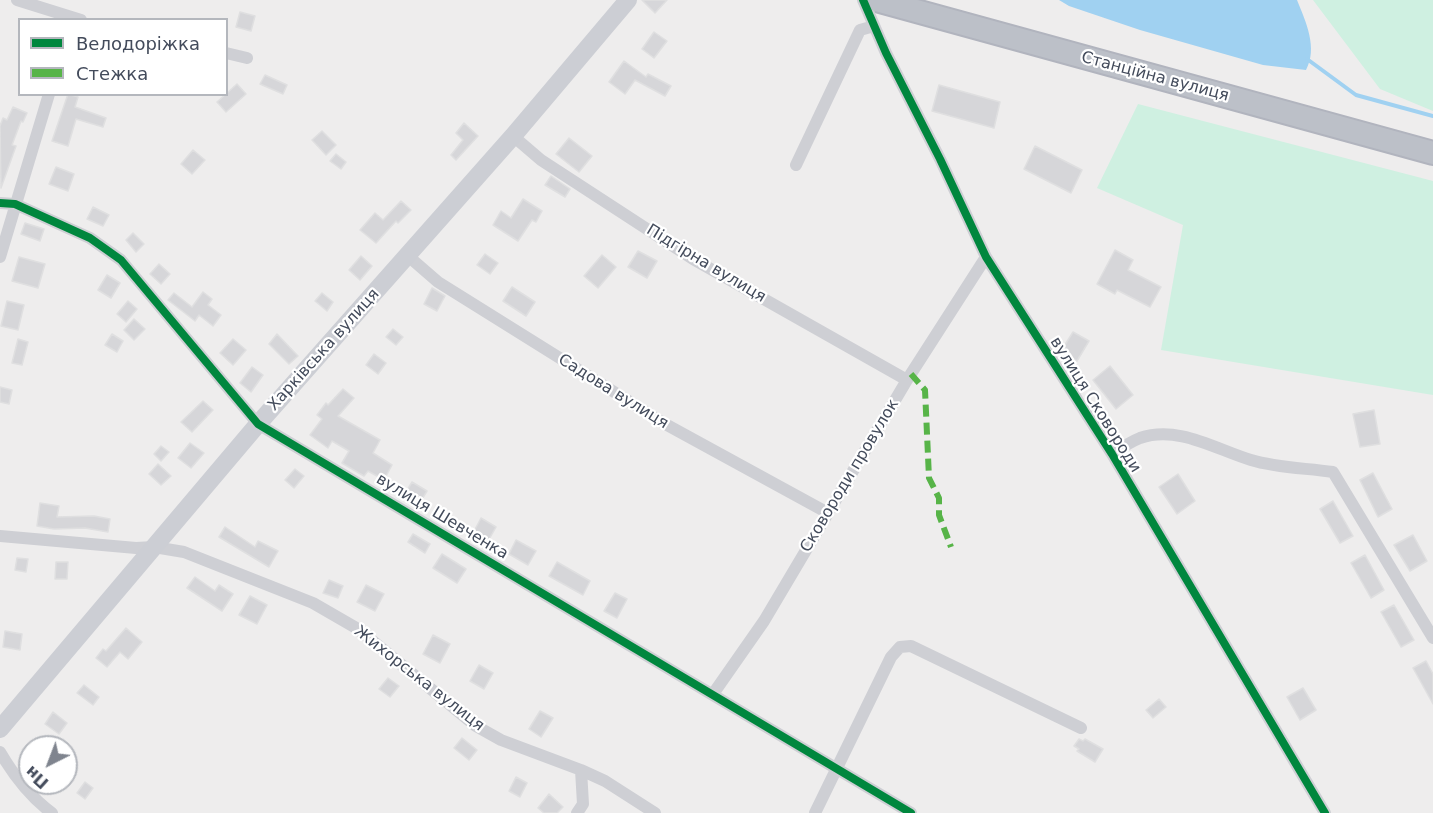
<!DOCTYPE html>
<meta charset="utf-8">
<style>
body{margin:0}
#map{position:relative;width:1433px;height:813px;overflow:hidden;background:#eeeded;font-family:"DejaVu Sans",sans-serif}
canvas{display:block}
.legend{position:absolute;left:18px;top:18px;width:210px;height:78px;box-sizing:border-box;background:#fff;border:2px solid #b4b7bd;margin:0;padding:8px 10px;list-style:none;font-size:18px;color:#434b5b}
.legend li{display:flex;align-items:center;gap:12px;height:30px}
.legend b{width:30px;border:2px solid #b4b7bd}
.north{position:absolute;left:18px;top:735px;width:60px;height:60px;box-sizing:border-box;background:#fff;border:2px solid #b4b7bd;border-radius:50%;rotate:222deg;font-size:16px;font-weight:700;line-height:24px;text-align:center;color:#434b5b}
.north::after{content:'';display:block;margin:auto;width:21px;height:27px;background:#7f848e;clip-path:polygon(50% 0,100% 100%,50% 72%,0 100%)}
</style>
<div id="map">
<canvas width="1433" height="813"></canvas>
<ul class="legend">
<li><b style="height:8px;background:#00873e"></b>Велодоріжка</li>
<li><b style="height:8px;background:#57b448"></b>Стежка</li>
</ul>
<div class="north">Пн</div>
</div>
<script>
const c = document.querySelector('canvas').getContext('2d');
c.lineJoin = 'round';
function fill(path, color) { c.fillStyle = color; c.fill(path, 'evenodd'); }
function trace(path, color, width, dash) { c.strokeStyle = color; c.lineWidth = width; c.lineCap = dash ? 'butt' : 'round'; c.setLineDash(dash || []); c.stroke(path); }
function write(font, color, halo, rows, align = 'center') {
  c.font = font + ' "DejaVu Sans",sans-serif'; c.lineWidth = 4.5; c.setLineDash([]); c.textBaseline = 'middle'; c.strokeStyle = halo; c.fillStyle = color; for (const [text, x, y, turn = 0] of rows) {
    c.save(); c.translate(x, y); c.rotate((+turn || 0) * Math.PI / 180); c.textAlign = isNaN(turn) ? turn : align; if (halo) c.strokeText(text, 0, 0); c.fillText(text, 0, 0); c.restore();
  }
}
fill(new Path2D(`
 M1313,0H1433V111L1380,89Z
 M1138,104L1433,181V395L1161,350L1183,225L1097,188Z`), '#cff0e1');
fill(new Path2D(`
 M1059,0H1297C1306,22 1318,48 1306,70L1263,65L1140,30L1069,6Z`), '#a0d1f1');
trace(new Path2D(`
 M1307,59L1356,95L1433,116`), '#a0d1f1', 4);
const building = new Path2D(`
 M642,0H667L655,13Z
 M240,12L255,16L251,31L236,27Z
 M654,32L667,41L654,58L642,49Z
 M624,61L646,77L648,74L671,86L665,96L635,80L625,94L609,82Z
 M265,75L287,85L283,94L260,84Z
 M237,84L246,94L226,112L217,102Z
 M939,85L1000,102L994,128L932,111Z
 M68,94L78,97L75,107L106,118L103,127L76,119L68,146L52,141Z
 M13,107L27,113L23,122L21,121L12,145L16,146L1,188L0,126L3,118L7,120Z
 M464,123L478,136L456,160L451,155L463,140L456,133Z
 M322,131L336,145L326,155L312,140Z
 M569,138L592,156L579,172L556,154Z
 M1035,146L1082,170L1071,193L1024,169Z
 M193,150L205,160L192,174L181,164Z
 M336,154L346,162L341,169L330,161Z
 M56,167L74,174L68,191L49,184Z
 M551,176L570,189L565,197L545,185Z
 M523,199L542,211L536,222L532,220L518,241L493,225L501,211L511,218Z
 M401,201L411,210L398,223L396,221L376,243L360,230L375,213L383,220Z
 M93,207L109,215L103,226L87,219Z
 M25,223L44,229L40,241L21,234Z
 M133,233L144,244L136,252L126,240Z
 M1115,250L1133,260L1128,270L1161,287L1150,307L1117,290L1115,294L1097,284Z
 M638,251L657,261L647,278L628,267Z
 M485,254L498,263L490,274L477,265Z
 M602,255L616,267L598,288L584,276Z
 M361,256L372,266L360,280L349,270Z
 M19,257L45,264L38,288L12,281Z
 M159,264L170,274L161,284L150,274Z
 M107,275L120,283L111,298L98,290Z
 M512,287L535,302L526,316L503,301Z
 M432,288L445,296L437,311L424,304Z
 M203,292L212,299L208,305L221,315L213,326L199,315L195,321L168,300L174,293L192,307Z
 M322,293L333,302L327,311L315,301Z
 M7,301L24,305L18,330L1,326Z
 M128,301L137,309L126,322L117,314Z
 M134,319L145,329L134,340L124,330Z
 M393,329L403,337L396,345L386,337Z
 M1073,332L1089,341L1077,361L1061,351Z
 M112,334L123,341L117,352L105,345Z
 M277,334L298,356L289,364L269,344Z
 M18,339L28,342L22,365L12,363Z
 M233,339L246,350L233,365L220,353Z
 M374,354L386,363L378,374L366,365Z
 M1110,366L1133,395L1116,409L1093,380Z
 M252,367L263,375L251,392L240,383Z
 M0,387L12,390L9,404L0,402Z
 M343,389L354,398L338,416L380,440L373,453L392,465L384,480L368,471L364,476L342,463L349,451L332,441L328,448L310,435L322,419L317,415L326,403L328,405Z
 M203,401L213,410L192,432L181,422Z
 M1374,410L1380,444L1360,447L1353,414Z
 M190,443L204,453L191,468L178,458Z
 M161,446L169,452L161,461L154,454Z
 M158,464L171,476L161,485L149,474Z
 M295,469L304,476L294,488L285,480Z
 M1373,473L1392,509L1378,517L1360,480Z
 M1178,474L1195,501L1177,514L1159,487Z
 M412,482L427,491L421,501L406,492Z
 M1333,501L1353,536L1340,543L1320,509Z
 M40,503L59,506L57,517L94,516L110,519L108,532L85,528L54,529L37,526Z
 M481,518L496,527L487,543L472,535Z
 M225,527L255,547L258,541L278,551L269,567L219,537Z
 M413,534L430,544L425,553L408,542Z
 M1413,535L1427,561L1410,571L1394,545Z
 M516,540L536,551L528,565L509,554Z
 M442,554L466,569L457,583L433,568Z
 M1365,555L1384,590L1371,598L1351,563Z
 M17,558L28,559L26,572L15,570Z
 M56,562H68L67,579H55Z
 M557,562L590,581L583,595L549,576Z
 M195,577L215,591L219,585L233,594L222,611L187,588Z
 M329,580L343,586L338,598L323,593Z
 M366,585L384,594L375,611L357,602Z
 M615,593L627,599L617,618L604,611Z
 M250,596L267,605L257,624L239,615Z
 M1394,605L1414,640L1401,647L1381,612Z
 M126,628L142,642L128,659L120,652L107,667L96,658L103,649L106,651Z
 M5,631L22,634L20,650L3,647Z
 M433,635L450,644L440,663L423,654Z
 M1426,661L1433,674V704L1413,668Z
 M479,665L493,673L484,689L470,681Z
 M388,678L399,686L390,697L379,689Z
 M84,685L99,697L93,705L77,693Z
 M1303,688L1316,710L1300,720L1287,697Z
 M1159,699L1166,707L1153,718L1146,710Z
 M540,711L553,718L541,737L529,729Z
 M53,712L67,723L59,734L45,724Z
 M462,738L477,750L469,760L454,748Z
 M1079,739L1083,741L1085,739L1103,749L1095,762L1077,751L1079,749L1074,746Z
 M516,777L527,783L520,797L509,791Z
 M85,782L93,788L85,799L77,793Z
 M549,794L563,807L557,813H544L538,808Z`);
fill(building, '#d6d6d9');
trace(building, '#dfdfe0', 1.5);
const highway = new Path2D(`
 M876,0L1433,153`);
trace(highway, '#b1b4be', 26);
trace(new Path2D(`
 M17,0L81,20
 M863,0L886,53L940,159L986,257L1112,454L1325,813
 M226,53L247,58
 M513,136L541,160L693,259L907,380
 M796,165L860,30L874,26
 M0,203L15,204L90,238L121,260L258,424L911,813
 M408,256L438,282L667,425L828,513
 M0,257L49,94
 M1112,454C1121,448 1130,442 1140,438C1178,425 1215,449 1251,460C1277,468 1306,468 1333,472L1433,638
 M0,536L136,548L154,547L184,552L313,603L358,629L476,726L501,740L581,770L605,781L655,813
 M713,694L764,621L907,380L986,257
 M0,752C14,776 30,797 52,813
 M577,813L583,804L581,770
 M815,813L891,657L900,647L911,646L1081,728`), '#cecfd4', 12);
trace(new Path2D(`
 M0,729L258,424L513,136L628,0`), '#ccced4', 18);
trace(highway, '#bcc0c8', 22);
trace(new Path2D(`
 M911,374L925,390L929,478L939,498V515L951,547`), '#57b448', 6, [12, 6]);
trace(new Path2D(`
 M863,0L886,53L940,159L986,257L1112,454L1325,813
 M0,203L15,204L90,238L121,260L258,424L911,813`), '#00873e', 8);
write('16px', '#434b5b', '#fff', [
 ["Станційна вулиця",1155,77,15],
 ["Підгірна вулиця",706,264,31],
 ["Харківська вулиця",324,350,-48],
 ["Садова вулиця",613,392,32],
 ["вулиця Сковороди",1095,405,58],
 ["Сковороди провулок",850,476,-59],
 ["вулиця Шевченка",442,517,31],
 ["Жихорська вулиця",419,679,38]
]);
</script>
